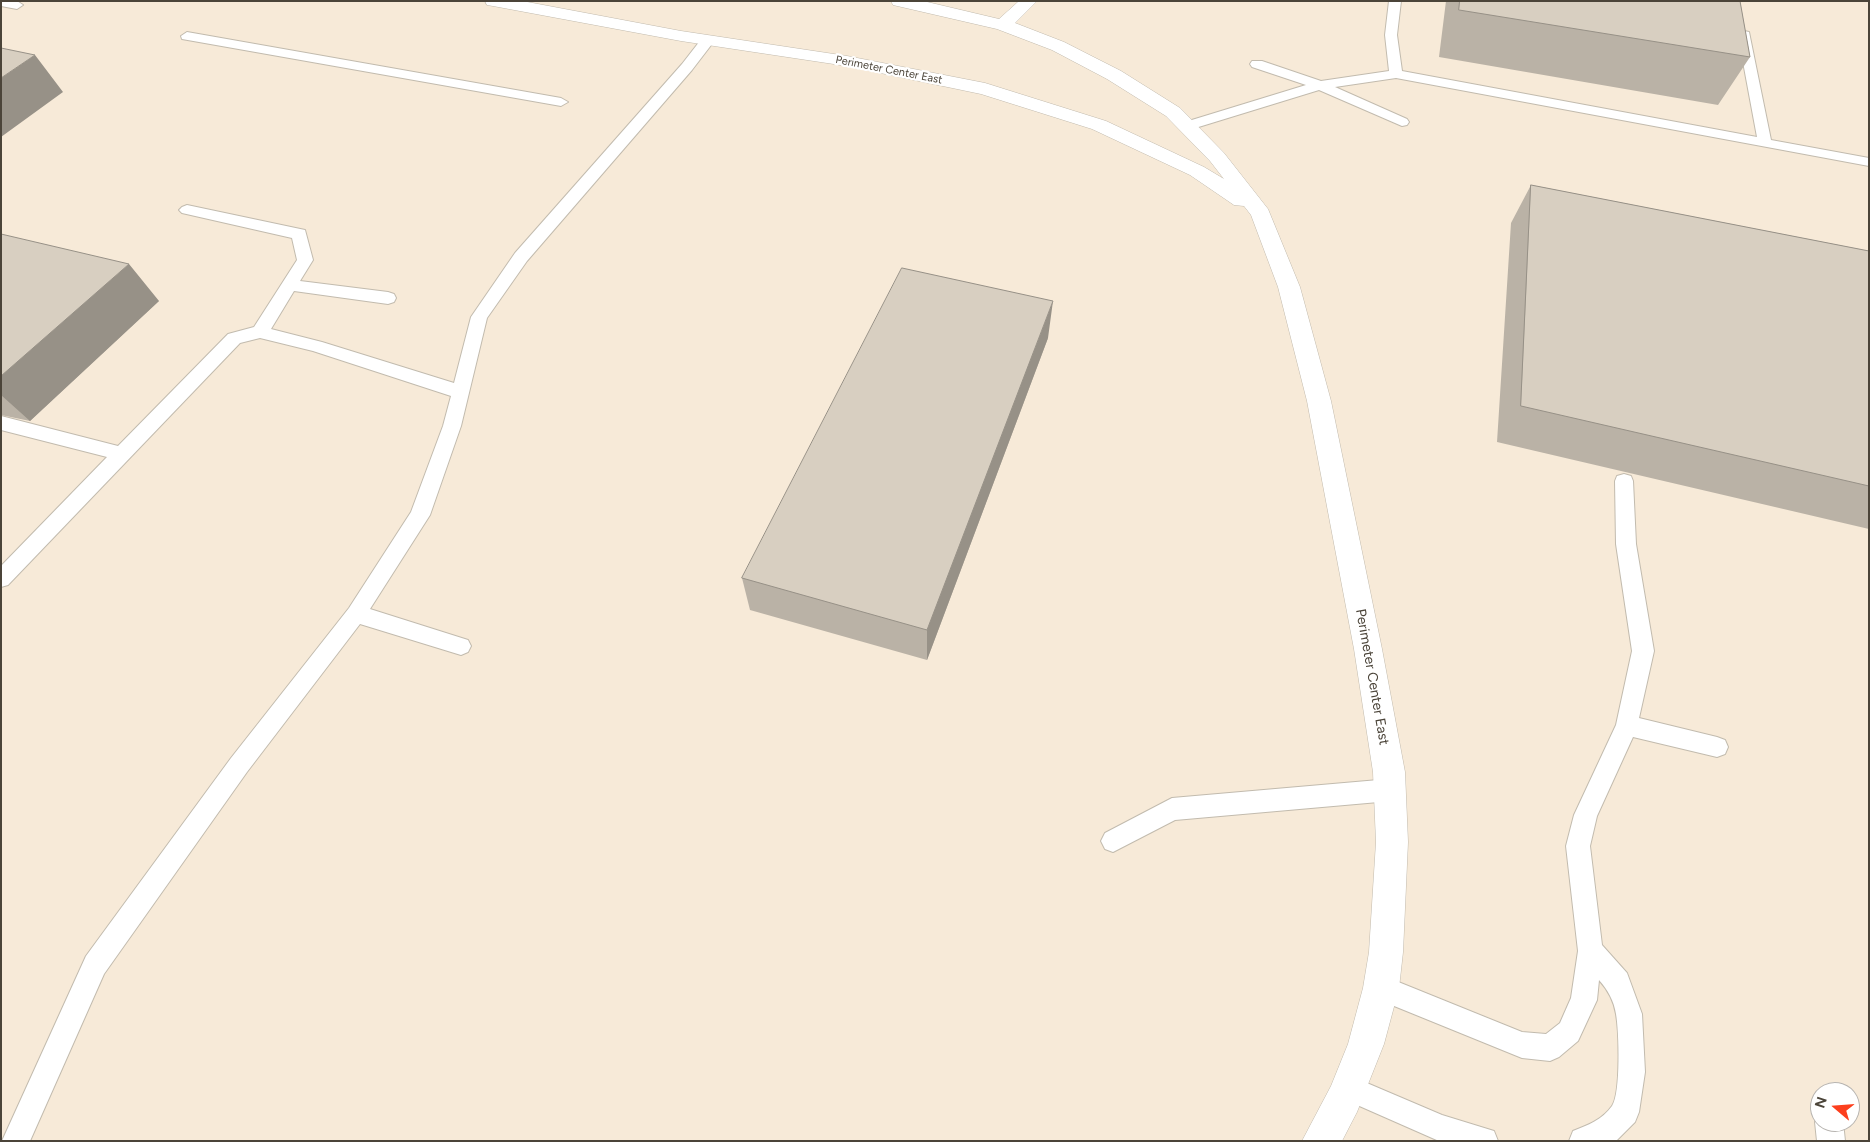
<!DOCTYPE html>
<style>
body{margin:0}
#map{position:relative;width:1870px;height:1142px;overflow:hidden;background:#f6f3ec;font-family:Figtree,sans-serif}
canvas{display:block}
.frame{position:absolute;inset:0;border:2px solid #4b4439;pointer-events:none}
.north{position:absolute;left:1810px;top:1082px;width:50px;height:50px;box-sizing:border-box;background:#fff;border:1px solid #b7b4b0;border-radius:50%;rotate:288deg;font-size:14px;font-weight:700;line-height:20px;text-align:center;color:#4b4439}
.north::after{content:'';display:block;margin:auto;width:18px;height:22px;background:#fc3f1d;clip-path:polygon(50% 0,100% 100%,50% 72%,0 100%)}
</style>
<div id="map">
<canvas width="1870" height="1142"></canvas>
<div class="frame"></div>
<div class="north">N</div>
</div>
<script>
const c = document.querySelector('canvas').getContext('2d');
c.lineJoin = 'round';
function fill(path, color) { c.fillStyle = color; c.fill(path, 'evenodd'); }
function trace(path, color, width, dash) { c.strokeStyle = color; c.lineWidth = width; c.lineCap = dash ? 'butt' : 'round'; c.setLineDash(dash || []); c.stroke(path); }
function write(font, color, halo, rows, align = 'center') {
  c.font = font + ' Figtree,sans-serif'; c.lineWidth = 4.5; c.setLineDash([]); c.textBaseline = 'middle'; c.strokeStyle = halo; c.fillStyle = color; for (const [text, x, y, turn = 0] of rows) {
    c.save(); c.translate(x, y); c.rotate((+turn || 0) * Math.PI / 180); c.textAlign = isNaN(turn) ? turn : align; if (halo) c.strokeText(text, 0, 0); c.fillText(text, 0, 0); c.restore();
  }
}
fill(new Path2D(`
 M1,1H1869V1141H1ZM1820,1092H1850V1122H1820Z`), '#f7ead8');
const service = new Path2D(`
 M1,1H17L23,5L17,9L1,6Z
 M1389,1H1401L1397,35L1402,71L1757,137L1738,35L1744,31L1749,32L1771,140L1869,158V166L1396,78L1335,87L1407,119L1409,122L1407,125L1402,126L1319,90L1192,129H1182L1180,126L1182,123L1306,85L1252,67L1250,64L1252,61H1262L1321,81L1389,71L1385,35Z
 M187,32L561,98L568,102L561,106L182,39L181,36Z
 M708,36L715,40L692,70L527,261L487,318L461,426L430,515L370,609L468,640L471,646L468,652L461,655L360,624L247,772L104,974L30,1141H2L86,956L231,758L349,608L411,512L443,426L451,396L313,351L260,338L240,343L8,585L1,587V566L107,457L1,430V416L118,446L228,334L254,327L297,260L292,238L182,213L179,210L182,207L187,205L305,230L313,260L300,281L388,292L394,294L396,298L394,302L388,304L294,291L271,329L322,342L454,383L471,317L515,253L682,64L703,37Z
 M1624,474L1631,476L1633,481L1636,544L1654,651L1639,718L1717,737L1725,740L1728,747L1725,754L1717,757L1633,737L1597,816L1590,846L1602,945L1627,973L1642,1014L1645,1072L1639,1112L1635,1122L1616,1141H1569L1573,1131C1588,1125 1602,1120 1612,1106C1621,1093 1619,1031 1616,1014C1614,1001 1608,990 1599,980L1597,1000L1578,1041L1559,1057L1550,1061L1522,1058L1372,997L1368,988L1372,979L1381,975L1522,1032L1546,1034L1560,1023L1571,998L1578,951L1566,846L1574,815L1616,725L1632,651L1616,544L1615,481L1617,476Z
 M1390,779L1398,782L1401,790L1398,798L1390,801L1175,820L1113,852L1105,849L1101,841L1105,833L1172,798Z
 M1348,1075L1442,1115L1494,1131L1498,1141H1439L1339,1097L1335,1088L1339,1079Z
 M1819,1112L1820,1122H1843L1845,1141H1817L1815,1122Z`);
const minor = new Path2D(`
 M485,1H522L681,31L847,56L985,83L1106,121L1204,167L1224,179L1210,161L1166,116L1107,79L1052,50L997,29L893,5L891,1H923L999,19L1019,1H1037L1015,23L1064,42L1121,71L1180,108L1224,153L1268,209L1300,287L1331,401L1382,649L1405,772L1408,842L1403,952L1399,988L1384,1044L1357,1112L1342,1141H1302L1331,1086L1348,1044L1363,988L1369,952L1376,842L1373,772L1354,649L1307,401L1278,287L1251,215L1244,206L1234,205L1190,175L1092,129L981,94L847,66L681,41L493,6L487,5Z`);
trace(service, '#c2bbae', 2);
trace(minor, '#c2bbae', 1);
fill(service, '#fff');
fill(minor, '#fff');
fill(new Path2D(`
 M1446,1H1740L1750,57L1718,105L1439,57Z
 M1531,185L1869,251V529L1497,442L1511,223Z
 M1,234L159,301L30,421L1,415Z
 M1048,338L927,660L750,610L742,578Z`), '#bab2a6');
fill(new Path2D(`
 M35,55L63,92L1,137V78Z
 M129,264L159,301L30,421L1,395V376Z
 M1053,301L1048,338L927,660V630Z`), '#979187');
const building = new Path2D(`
 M1460,1H1740L1750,57L1459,10Z
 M1,48L35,55L1,78Z
 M1531,185L1869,251V486L1521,406Z
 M1,234L129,264L1,376Z
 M902,268L1053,301L927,630L742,578Z`);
fill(building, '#d8cfc1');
trace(building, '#979187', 1);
write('11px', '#4b4439', '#fff', [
 ["Perimeter Center East",889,70,11]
]);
write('14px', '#4b4439', '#fff', [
 ["Perimeter Center East",1372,677,80]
]);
</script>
